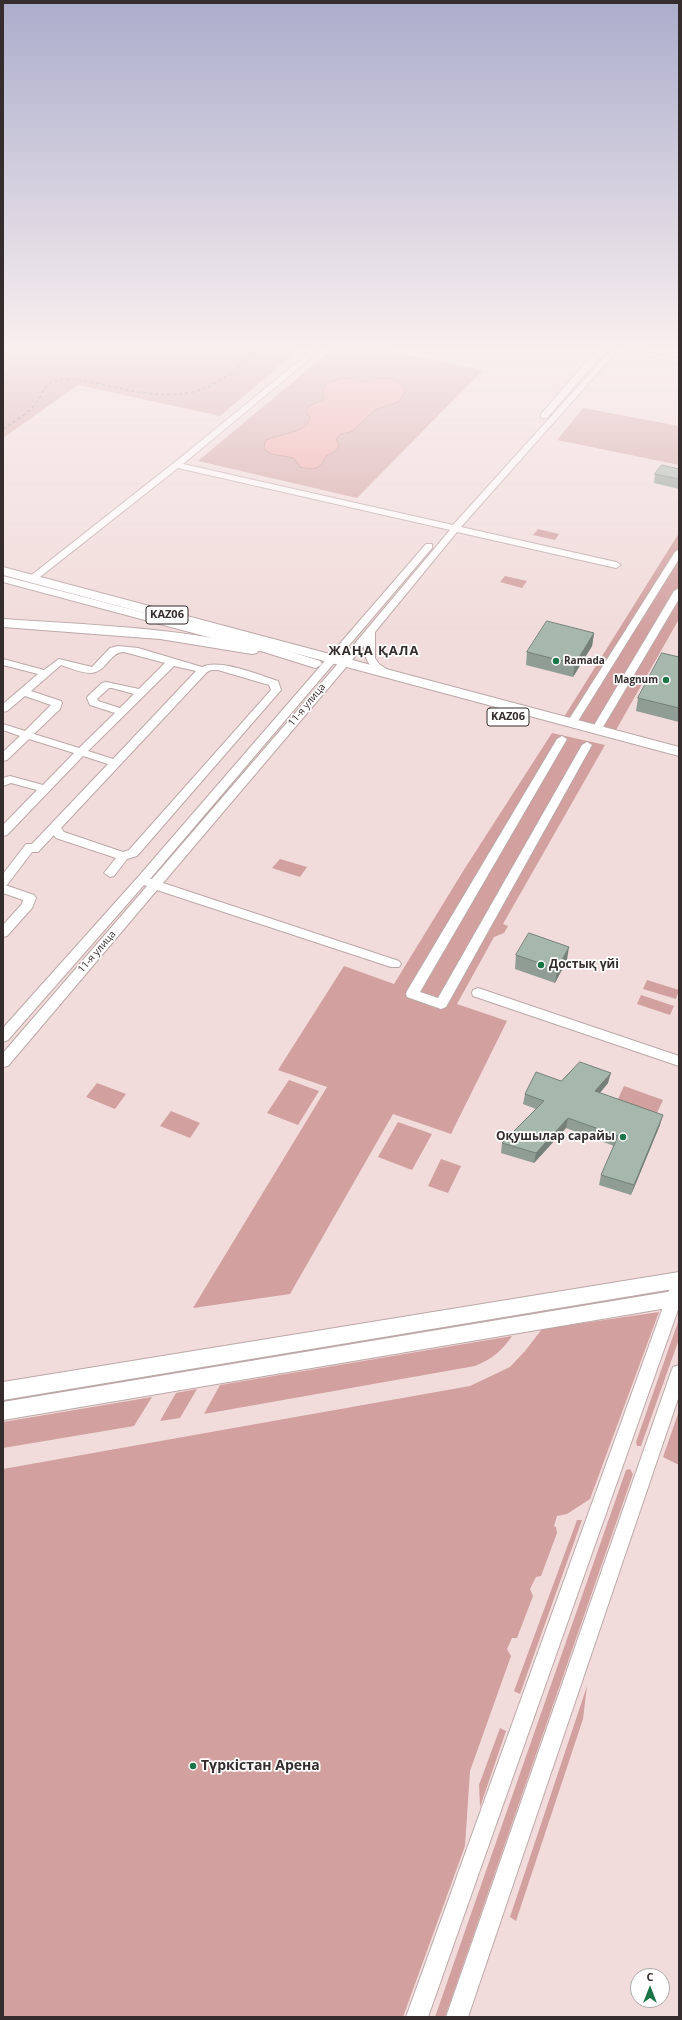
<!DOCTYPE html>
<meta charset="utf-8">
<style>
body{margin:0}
#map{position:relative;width:682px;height:2020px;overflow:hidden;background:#f1dcdb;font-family:"Open Sans",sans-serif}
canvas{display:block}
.frame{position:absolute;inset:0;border:4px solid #352d2d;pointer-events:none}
.north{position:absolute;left:630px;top:1968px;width:40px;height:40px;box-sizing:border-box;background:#fff;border:1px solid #aeabab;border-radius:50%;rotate:0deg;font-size:11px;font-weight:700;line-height:16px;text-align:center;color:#352d2d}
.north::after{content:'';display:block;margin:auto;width:14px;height:18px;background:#1b7448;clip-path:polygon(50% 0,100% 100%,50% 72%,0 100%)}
</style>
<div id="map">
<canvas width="682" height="2020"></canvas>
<div class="frame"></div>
<div class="north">С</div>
</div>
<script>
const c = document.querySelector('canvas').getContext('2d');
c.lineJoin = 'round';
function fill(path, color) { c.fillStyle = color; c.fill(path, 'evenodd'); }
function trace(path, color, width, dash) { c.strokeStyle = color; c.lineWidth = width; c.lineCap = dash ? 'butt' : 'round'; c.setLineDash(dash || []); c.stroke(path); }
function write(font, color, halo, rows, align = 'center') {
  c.font = font + ' "Open Sans",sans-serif'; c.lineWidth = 3.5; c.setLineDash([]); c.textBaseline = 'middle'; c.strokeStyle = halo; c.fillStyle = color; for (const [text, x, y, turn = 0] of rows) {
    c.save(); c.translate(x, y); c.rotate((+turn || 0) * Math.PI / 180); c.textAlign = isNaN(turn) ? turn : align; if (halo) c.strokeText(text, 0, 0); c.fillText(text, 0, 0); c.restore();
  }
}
fill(new Path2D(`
 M3,351H297L220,416L78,385L3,438Z
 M330,351H387L483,370L357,498L198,461Z
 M583,408L679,426V465L557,440Z
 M538,529L559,534L555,540L533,535Z
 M679,533V619L616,730L564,717Z
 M505,576L527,581L522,588L500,582Z
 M552,733L605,745L503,924L508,926L504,933L494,937L457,1004L507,1021L451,1134L393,1114L290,1294L193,1308L327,1087L278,1070L344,966L394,984L465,868Z
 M280,859L307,867L300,877L272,868Z
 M647,980L679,990L676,999L643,989Z
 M641,995L674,1006L670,1015L637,1004Z
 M289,1080L319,1091L298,1125L267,1113Z
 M97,1083L126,1094L115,1109L86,1097Z
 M624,1086L663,1100L656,1115L617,1101Z
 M171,1111L200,1123L190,1138L160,1126Z
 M398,1122L432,1134L412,1170L378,1157Z
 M441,1159L461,1166L448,1193L428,1186Z
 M659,1312L590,1499L567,1514L557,1516L554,1526L556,1527L557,1533L541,1576L536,1577L530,1589L533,1596L517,1638H512L507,1649L511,1656L470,1771L465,1846L403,2017H3V1469L470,1386L510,1367L525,1351L542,1329Z
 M679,1319V1339L641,1446H637L636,1442Z
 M512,1336C502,1351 492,1359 475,1366L204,1414L220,1385Z
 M197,1389L180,1418L160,1421L176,1393Z
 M152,1397L134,1426L3,1448V1422Z
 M679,1411V1465L663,1457Z
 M630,1469L633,1474L445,2017H435L626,1470Z
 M577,1520H582L520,1694L514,1691Z
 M587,1686L583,1719L516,1921L510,1917Z
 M500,1728L506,1731L480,1807L479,1785Z`), '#d1a09f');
const water = new Path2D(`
 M343,378C349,378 353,380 359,381C378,382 386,371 404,386L405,392L398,402L375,410L351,432L341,434L336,439L339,444C338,452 331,453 325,457C321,470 313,470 300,467L294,458L271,454L264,449L265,441C278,433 308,434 310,417L306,412L308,407L324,399L323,393L326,384Z`);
fill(water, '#efa2a1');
trace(water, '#b77f7e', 1);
const minor = new Path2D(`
 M311,351H319L183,464L453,525L610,351H617L461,527L616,562L621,565L616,568L457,532L375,632V658L379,664L394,674L393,676C376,680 363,659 364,646L163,883L399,961L401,964L399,967H391L157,890L8,1066L3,1067V1053L147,886L144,885L8,1040L3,1042V1028L138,877L426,544H432V548L150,879H152L341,660L450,530L178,468L35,581H29V577L180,458Z
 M599,351H607L591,367L547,418H541V414L585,363Z
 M625,351H642L679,359V363Z
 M679,549V559L578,721L573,724L569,723L568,721L675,552Z
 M679,588V599L603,727L598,730L594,729L593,727L674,591Z
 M118,646L138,648L202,667C219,658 259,675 278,681L281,690L137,856L127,859L114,876L110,877L104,873L116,858L56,838L54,835L38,852H32L7,885H5L34,895L36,898L32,908L7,936L3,937V925L22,904L23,900L3,893V874L26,844H32L108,764L83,756L7,835L3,836V825L37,790L11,783L3,786V778L10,776L43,785L74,753L29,739L7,760L3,761V752L20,736L3,730V724L25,731L51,705L25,696L7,711L3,712V704L38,674L3,665V659L44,670L59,659L92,667L110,648ZM124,652L165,663L139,689L106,682L102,683L88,696L87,698L90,705L115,713L79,748L34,734L60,709L62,703L61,701L31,691L61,665C70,668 81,673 91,673C107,672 109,652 124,652ZM174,666L196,671L113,759L88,751ZM211,670H218L269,685L271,690L129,850L123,852L64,832L61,828L207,672ZM109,688H112L134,694L120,708L98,701L97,699Z
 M562,736L567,739L420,992L438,998L582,745L587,742L592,745L446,1007L441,1009L407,997L406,994L407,991L557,739Z
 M478,988L679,1056V1066L473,996L472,993L473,990Z
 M679,1278V1307L428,2017H406L671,1285L674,1280Z
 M679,1365V1396L468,2017H446L671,1372L673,1367Z`);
const major = new Path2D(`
 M3,576L272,646L320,661L322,664L316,668L312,667L264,652L3,582Z
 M679,1272V1288L3,1400V1382Z
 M679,1290V1306L3,1420V1402Z`);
const highway = new Path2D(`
 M3,567L679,747V756L3,575Z
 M3,619C88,625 174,627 257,647L259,650L257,653L252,654L160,639L3,627Z`);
trace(minor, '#bca8a8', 2);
trace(major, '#bca8a8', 2);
trace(highway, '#bca8a8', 2);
fill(minor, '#fff');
fill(major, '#fff');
fill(highway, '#fff');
trace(new Path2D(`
 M3,429C15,421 30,413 38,400C42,395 44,386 50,383C64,376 81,380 95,383C133,391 177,404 214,384C228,377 239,366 251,357L253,351`), '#7e7170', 1.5, [3, 3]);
fill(new Path2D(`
 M679,469V489L654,483L655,474Z
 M594,633L592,646L573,677L526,665L527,652Z
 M679,657V722L636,711L638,698Z
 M516,955L567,960L555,983L515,969Z
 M608,1083L600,1093L660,1125L631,1195L599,1185L601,1175L614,1146L566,1128L534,1163L501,1153L502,1143L536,1109L523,1104L525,1094Z`), '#8f9d94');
fill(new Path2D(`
 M594,633L592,646L573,677L575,664Z
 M569,947L567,960L555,983L557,969Z
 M611,1073L608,1083L593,1101L595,1091Z
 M663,1115L660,1125L631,1195L634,1185Z
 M568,1118L566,1128L534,1163L536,1153Z`), '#748078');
const building = new Path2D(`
 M662,465L679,469V479L655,474Z
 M547,621L594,633L575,664L527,652Z
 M662,653L679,657V708L638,698Z
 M529,933L569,947L557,969L516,955Z
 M580,1062L611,1073L595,1091L663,1115L634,1185L601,1175L618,1136L568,1118L536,1153L502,1143L544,1101L525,1094L536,1072L561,1081Z`);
fill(building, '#a6b7ac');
trace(building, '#748078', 1);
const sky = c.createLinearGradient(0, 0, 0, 634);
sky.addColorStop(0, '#abadcc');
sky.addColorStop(0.55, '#f9efef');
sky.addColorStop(1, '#f9efef00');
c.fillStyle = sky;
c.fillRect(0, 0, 682, 634);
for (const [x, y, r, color] of [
 [556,661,4,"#1b7448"],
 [666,680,4,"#1b7448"],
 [541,965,4,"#1b7448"],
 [623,1137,4,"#1b7448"],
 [193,1766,4,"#1b7448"]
]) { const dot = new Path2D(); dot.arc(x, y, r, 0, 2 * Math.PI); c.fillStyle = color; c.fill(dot); trace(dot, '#fff', 1.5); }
write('bold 10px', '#352d2d', '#fff', [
 ["Ramada",564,661],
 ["Magnum",658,680,"right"]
], 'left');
write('10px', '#352d2d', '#fff', [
 ["11-я улица",307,705,-50],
 ["11-я улица",97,952,-49]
]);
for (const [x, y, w] of [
 [167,615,42],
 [508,717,42]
]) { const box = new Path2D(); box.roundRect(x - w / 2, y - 9, w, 18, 3); c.fillStyle = '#fff'; c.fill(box); trace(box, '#352d2d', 1); }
write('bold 11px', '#352d2d', null, [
 ["KАZ06",167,615],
 ["KАZ06",508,717]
]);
write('bold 12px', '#352d2d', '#fff', [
 ["Достық үйі",549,965],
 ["Оқушылар сарайы",615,1137,"right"]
], 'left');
c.letterSpacing = '1px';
write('bold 13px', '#352d2d', '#fff', [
 ["ЖАҢА ҚАЛА",374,651]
]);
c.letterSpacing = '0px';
write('bold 14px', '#352d2d', '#fff', [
 ["Түркістан Арена",201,1766]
], 'left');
</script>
